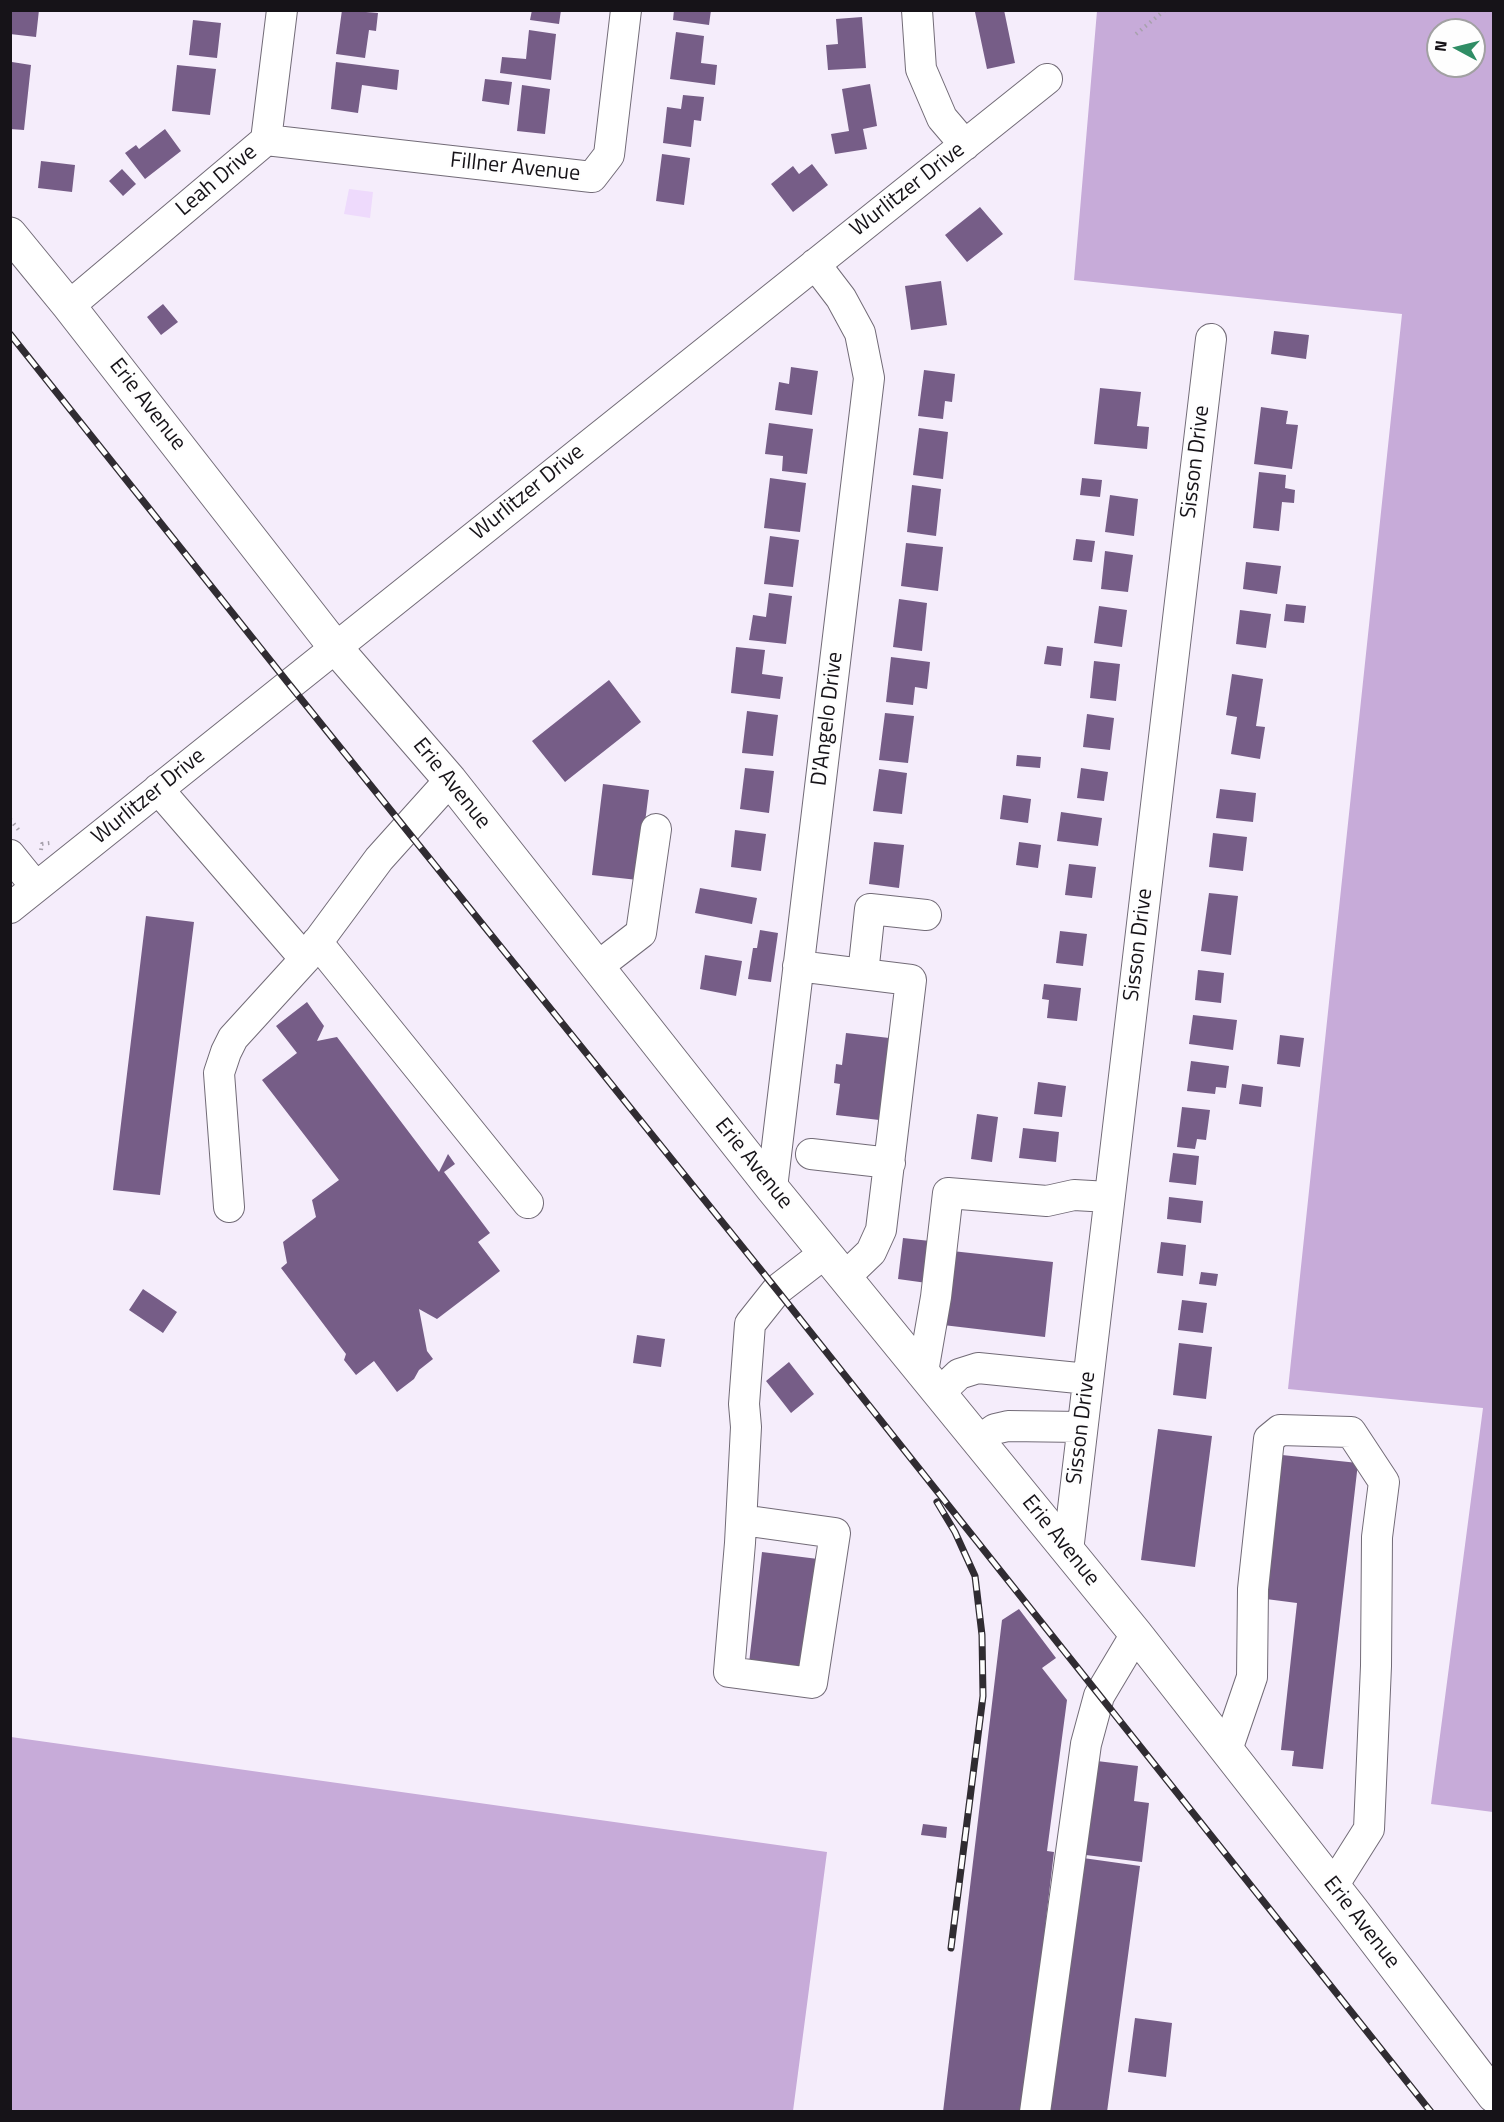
<!DOCTYPE html>
<style>
body{margin:0}
#map{position:relative;width:1504px;height:2122px;overflow:hidden;background:#f5edfb;font-family:"Titillium Web",sans-serif}
canvas{display:block}
.frame{position:absolute;inset:0;border:12px solid #161318;pointer-events:none}
.north{position:absolute;left:1426px;top:18px;width:60px;height:60px;box-sizing:border-box;background:#fefefe;border:2px solid #a1a0a2;border-radius:50%;rotate:277deg;font-size:16px;font-weight:700;line-height:24px;text-align:center;color:#161318}
.north::after{content:'';display:block;margin:auto;width:21px;height:27px;background:#2f8d65;clip-path:polygon(50% 0,100% 100%,50% 72%,0 100%)}
</style>
<div id="map">
<canvas width="1504" height="2122"></canvas>
<div class="frame"></div>
<div class="north">N</div>
</div>
<script>
const c = document.querySelector('canvas').getContext('2d');
c.lineJoin = 'round';
function fill(path, color) { c.fillStyle = color; c.fill(path, 'evenodd'); }
function trace(path, color, width, dash) { c.strokeStyle = color; c.lineWidth = width; c.lineCap = dash ? 'butt' : 'round'; c.setLineDash(dash || []); c.stroke(path); }
function write(font, color, halo, rows, align = 'center') {
  c.font = font + ' "Titillium Web",sans-serif'; c.lineWidth = 4.5; c.setLineDash([]); c.textBaseline = 'middle'; c.strokeStyle = halo; c.fillStyle = color; for (const [text, x, y, turn = 0] of rows) {
    c.save(); c.translate(x, y); c.rotate((+turn || 0) * Math.PI / 180); c.textAlign = isNaN(turn) ? turn : align; if (halo) c.strokeText(text, 0, 0); c.fillText(text, 0, 0); c.restore();
  }
}
fill(new Path2D(`
 M349,189L373,192L370,218L344,214Z`), '#eedafc');
fill(new Path2D(`
 M1097,11H1493V1812L1431,1804L1483,1408L1288,1389L1402,314L1074,280ZM1438,30H1474V66H1438Z
 M11,1737L827,1852L793,2111H11Z`), '#c7abd9');
fill(new Path2D(`
 M10,10H39L36,37L10,34Z
 M342,10L378,13L376,31L369,30L365,58L336,54Z
 M532,10H561L559,24L530,20Z
 M674,10H711L709,25L673,20Z
 M985,10H1004L1015,63L987,69L975,12Z
 M862,17L866,68L828,70L826,45L838,44L836,19Z
 M193,20L221,23L217,58L189,55Z
 M529,30L556,34L551,80L500,73L502,57L526,59Z
 M676,32L704,36L701,63L717,65L715,85L670,79Z
 M12,62L31,65L24,130L10,129Z
 M336,62L399,70L397,90L362,85L358,113L331,109Z
 M177,65L216,69L210,115L172,111Z
 M485,79L512,82L509,105L482,101Z
 M870,84L877,126L863,129L867,149L835,154L831,134L849,131L842,89Z
 M522,85L550,89L545,134L517,131Z
 M683,95L704,97L701,121L694,120L691,147L663,143L667,107L681,109Z
 M165,129L181,151L145,179L125,153L136,145L139,149Z
 M662,154L690,158L684,205L656,201Z
 M41,161L75,165L72,192L38,188Z
 M812,164L828,185L793,212L771,184L793,166L799,174Z
 M122,169L136,184L123,196L109,181Z
 M980,207L1003,234L967,262L945,235Z
 M941,281L947,325L911,330L905,286Z
 M163,304L178,322L161,335L147,317Z
 M1274,331L1309,335L1306,359L1271,354Z
 M791,367L818,371L812,415L775,410L779,382L789,384Z
 M924,370L955,374L952,402L945,401L943,419L918,416Z
 M1100,388L1141,392L1137,426L1149,427L1147,449L1094,444Z
 M1261,407L1288,411L1286,424L1298,425L1292,469L1254,464Z
 M769,423L813,429L807,474L782,471L783,456L765,454Z
 M919,428L948,432L943,479L913,475Z
 M1259,472L1286,475L1285,488L1295,490L1294,503L1282,502L1279,531L1253,528Z
 M770,478L806,483L800,532L764,528Z
 M1082,478L1102,480L1100,497L1080,495Z
 M912,485L941,489L936,536L907,532Z
 M1110,495L1138,499L1134,536L1105,532Z
 M770,536L799,540L793,587L764,584Z
 M1076,539L1095,541L1092,562L1073,560Z
 M906,543L943,547L938,591L901,586Z
 M1105,551L1133,555L1128,592L1101,589Z
 M1246,562L1281,566L1277,594L1243,589Z
 M769,593L792,596L786,644L749,640L753,615L766,617Z
 M899,599L927,603L922,651L893,647Z
 M1286,604L1306,606L1304,623L1284,621Z
 M1099,606L1127,610L1122,647L1094,643Z
 M1240,610L1271,614L1266,648L1236,644Z
 M1047,646L1063,648L1061,666L1044,664Z
 M736,647L765,650L762,674L783,677L780,699L731,693Z
 M891,657L930,662L927,689L915,687L913,705L886,702Z
 M1094,661L1120,664L1116,701L1090,698Z
 M1232,674L1263,679L1256,726L1265,727L1260,759L1231,754L1237,717L1226,715Z
 M609,680L641,722L565,782L532,741Z
 M747,711L778,715L773,756L742,753Z
 M885,713L914,716L908,763L879,760Z
 M1087,714L1114,718L1110,750L1083,747Z
 M1017,755L1041,757L1040,768L1016,766Z
 M745,768L774,771L769,813L740,809Z
 M1081,768L1108,772L1104,801L1077,798Z
 M879,769L907,773L902,814L873,811Z
 M603,784L649,790L638,880L592,875Z
 M1220,789L1256,793L1253,822L1216,818Z
 M1003,795L1031,799L1028,823L1000,819Z
 M1061,812L1102,818L1098,846L1057,841Z
 M735,830L766,834L761,871L731,867Z
 M1213,833L1247,837L1243,871L1209,867Z
 M874,842L904,845L899,888L869,884Z
 M1019,842L1041,845L1038,868L1016,865Z
 M1069,864L1096,867L1092,898L1065,895Z
 M700,888L757,898L752,924L695,913Z
 M1209,893L1238,896L1231,955L1201,951Z
 M146,916L194,922L160,1195L113,1190Z
 M760,930L778,933L771,982L748,979L753,948H757Z
 M1060,931L1087,934L1083,966L1056,963Z
 M705,955L742,961L736,996L700,989Z
 M1198,970L1224,973L1221,1003L1195,1000Z
 M1044,984L1081,988L1077,1021L1047,1018L1049,1000L1042,999Z
 M307,1002L324,1026L317,1041L337,1037L439,1172L448,1154L455,1164L444,1172L490,1233L478,1242L500,1271L437,1319L419,1309L427,1351L433,1359L419,1370L414,1379L397,1392L374,1361L356,1375L344,1360L346,1354L281,1268L287,1263L283,1242L316,1217L312,1200L339,1180L262,1080L297,1053L276,1026Z
 M1193,1015L1237,1020L1233,1050L1189,1044Z
 M846,1033L898,1039L888,1121L836,1115L840,1084L834,1083L836,1064L842,1065Z
 M1280,1035L1304,1038L1300,1067L1277,1064Z
 M1191,1061L1229,1066L1226,1088L1216,1087L1215,1094L1187,1091Z
 M1038,1082L1066,1086L1062,1117L1034,1114Z
 M1242,1084L1263,1087L1261,1107L1239,1104Z
 M1182,1107L1210,1110L1206,1140L1197,1139L1195,1149L1177,1147Z
 M977,1114L998,1117L992,1162L971,1159Z
 M1023,1128L1059,1132L1056,1162L1019,1158Z
 M1173,1153L1199,1156L1196,1185L1169,1182Z
 M1169,1197L1203,1201L1201,1223L1167,1219Z
 M903,1238L939,1242L934,1284L898,1279Z
 M1161,1242L1186,1245L1183,1276L1157,1273Z
 M952,1251L1053,1262L1045,1337L943,1325Z
 M1201,1272L1218,1274L1216,1286L1199,1284Z
 M143,1289L177,1312L163,1333L129,1310Z
 M1182,1300L1207,1303L1203,1333L1178,1330Z
 M637,1335L665,1339L661,1367L633,1363Z
 M1179,1343L1212,1347L1206,1399L1173,1395Z
 M789,1362L814,1394L791,1413L766,1381Z
 M1158,1429L1212,1436L1195,1567L1141,1560Z
 M1282,1455L1358,1463L1323,1769L1292,1766L1294,1751L1281,1750L1297,1603L1266,1599Z
 M762,1552L818,1559L805,1670L749,1663Z
 M1019,1609L1056,1658L1042,1668L1067,1700L1047,1851L1054,1852L1023,2112H943L1002,1620Z
 M1097,1761L1138,1766L1134,1801L1149,1803L1142,1862L1086,1855Z
 M923,1824L947,1827L946,1838L921,1835Z
 M1083,1858L1140,1866L1107,2112H1050Z
 M1135,2018L1172,2023L1166,2077L1128,2072Z`), '#765d87');
const minor = new Path2D(`
 M917,10L921,69L942,118L965,145
 M266,140L592,177L609,155L626,10
 M69,306L266,140L282,10
 M158,789L305,959L379,859L450,780
 M10,855L36,887
 M10,908L1047,79
 M317,942L528,1203
 M798,966L911,980L881,1230L871,1252L845,1277
 M597,967L641,933L656,829
 M863,974L870,909L926,915
 M811,1154L890,1163
 M772,1188L869,378L860,333L841,298L815,264
 M229,1207L219,1073L226,1052L233,1038L305,959
 M923,1372L936,1297L948,1193L1047,1201L1074,1195L1109,1197
 M939,1393L959,1374L978,1368L1088,1379
 M978,1441L995,1429L1008,1426L1082,1427
 M742,1520L835,1533L812,1683L729,1672L740,1543L746,1427L744,1404L750,1324L777,1290L825,1253
 M1068,1551L1211,339
 M1227,1750L1252,1677L1253,1589L1269,1439L1280,1430L1351,1432L1384,1482L1377,1537L1376,1666L1369,1829L1333,1886
 M1035,2112L1086,1744L1099,1696L1136,1634`);
const major = new Path2D(`
 M10,234L69,306L335,647L450,780L772,1188L1136,1634L1352,1910L1494,2096`);
trace(minor, '#726b77', 32);
trace(major, '#726b77', 35);
trace(new Path2D(`
 M1136,34L1165,10
 M10,819L21,833
 M41,850L42,844L50,843`), '#a7a1ac', 4, [1.5, 4.5]);
trace(minor, '#fff', 30);
trace(major, '#fff', 33);
const rail = new Path2D(`
 M10,334L289,684L777,1290L1431,2112
 M937,1502L955,1532L975,1576L982,1635L983,1696L951,1948`);
trace(rail, '#302c32', 7);
trace(rail, '#fefefe', 4.5, [14]);
write('22px', '#161318', '#fefefe', [
 ["Fillner Avenue",515,168,6],
 ["Leah Drive",217,181,-40],
 ["Wurlitzer Drive",908,190,-38],
 ["Erie Avenue",147,405,52],
 ["Sisson Drive",1196,462,-83],
 ["Wurlitzer Drive",528,493,-39],
 ["D'Angelo Drive",828,719,-83],
 ["Erie Avenue",451,784,51],
 ["Wurlitzer Drive",149,797,-39],
 ["Sisson Drive",1139,945,-83],
 ["Erie Avenue",753,1164,51],
 ["Sisson Drive",1082,1428,-83],
 ["Erie Avenue",1060,1541,51],
 ["Erie Avenue",1361,1923,52]
]);
</script>
